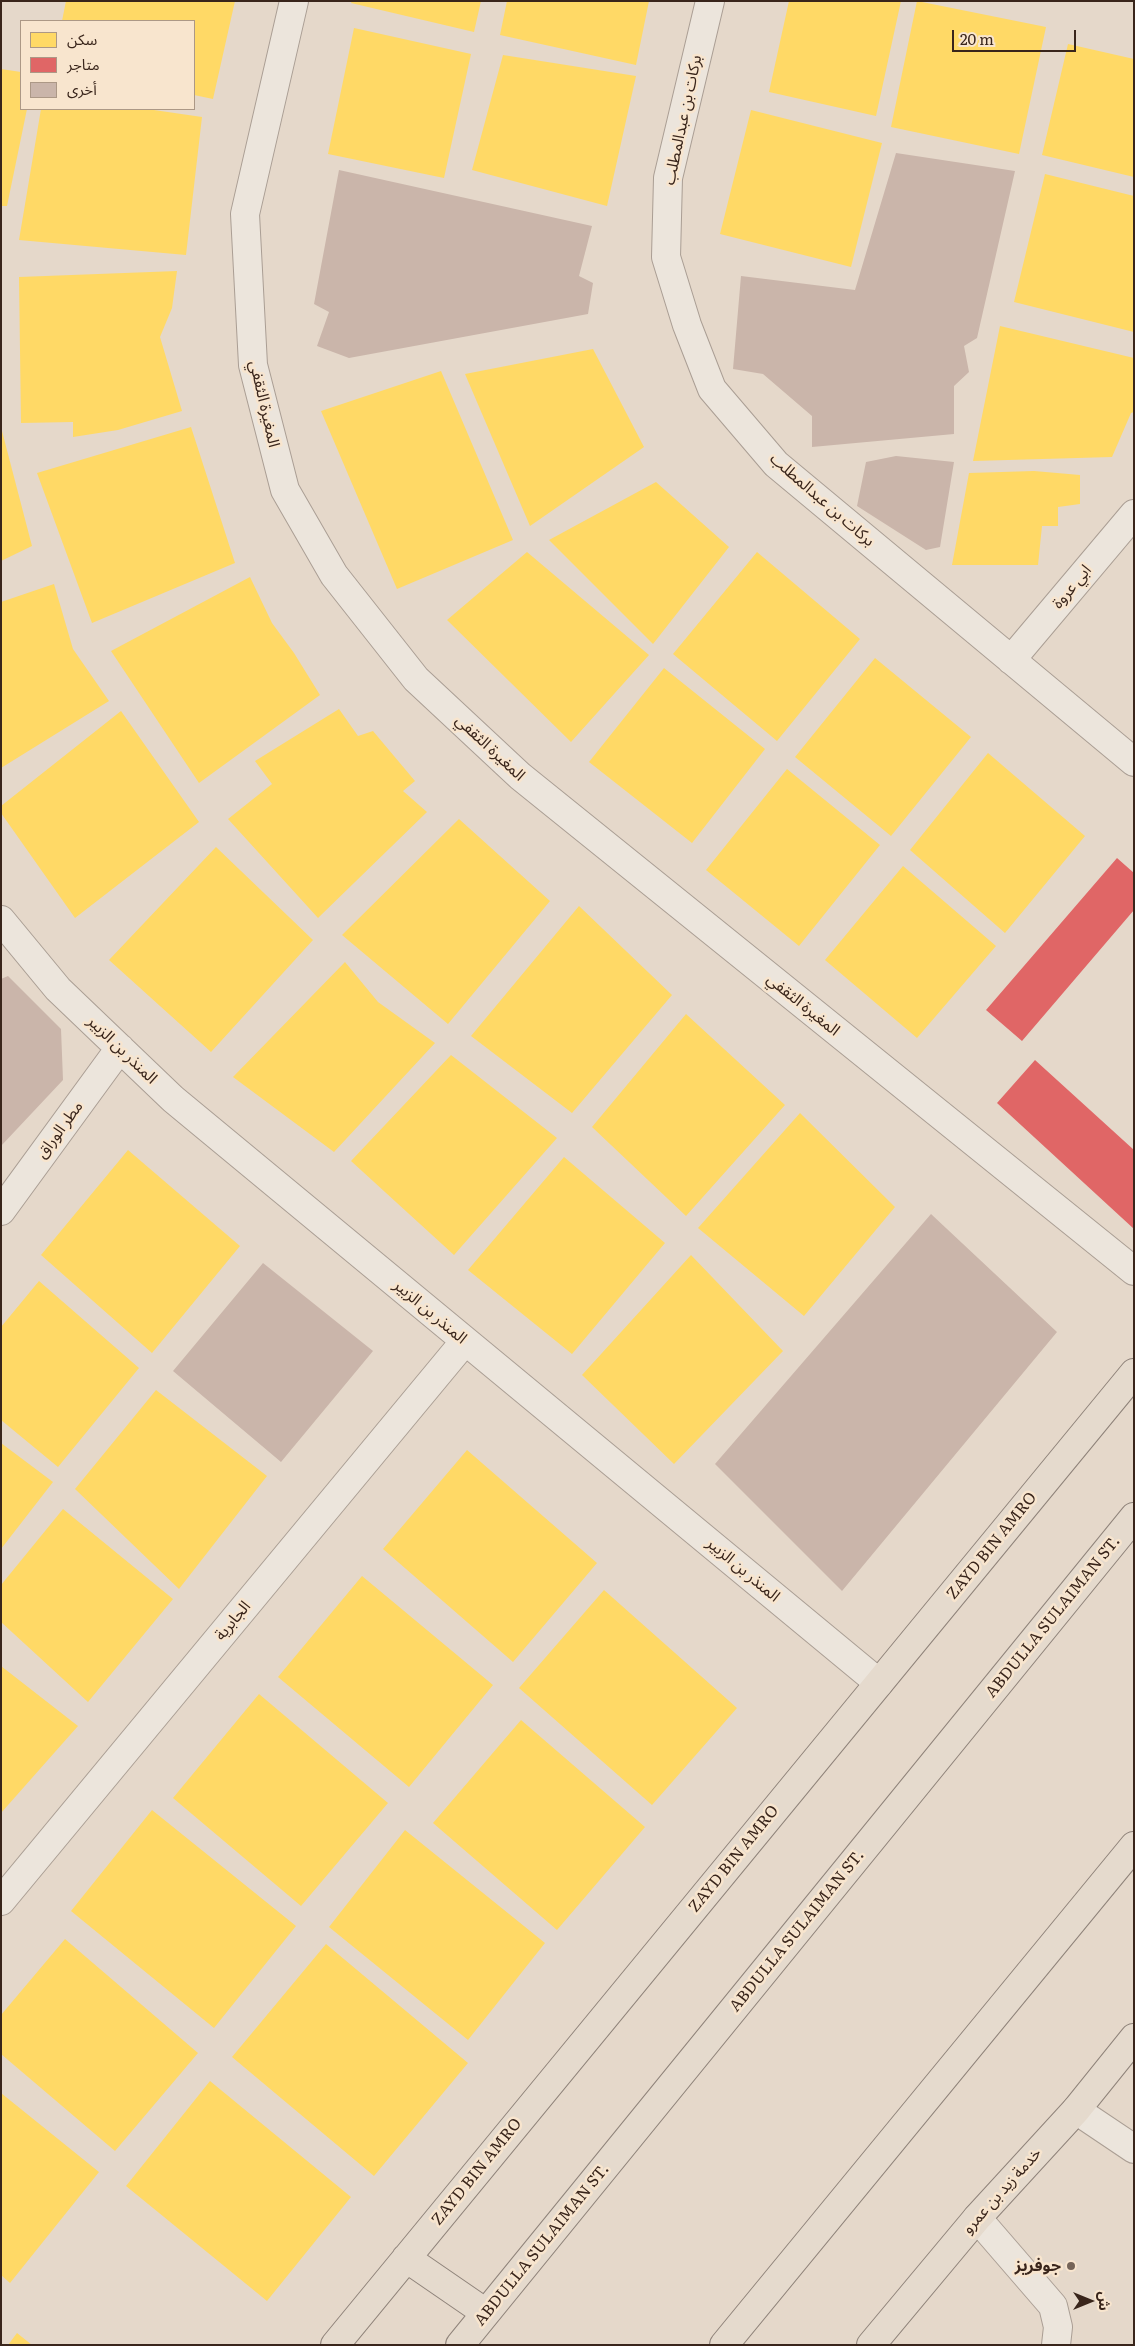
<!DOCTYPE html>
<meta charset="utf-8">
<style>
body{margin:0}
#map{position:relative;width:1135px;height:2346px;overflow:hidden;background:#e5d8ca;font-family:Literata,"Noto Sans Arabic",serif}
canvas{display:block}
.frame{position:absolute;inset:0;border:2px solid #39251b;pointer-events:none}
.legend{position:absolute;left:20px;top:20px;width:175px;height:90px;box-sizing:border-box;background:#f8e5ce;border:1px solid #ac9886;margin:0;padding:6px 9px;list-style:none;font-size:15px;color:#39251b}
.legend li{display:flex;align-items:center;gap:10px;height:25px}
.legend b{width:25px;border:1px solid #ac9886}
.north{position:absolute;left:1065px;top:2276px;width:50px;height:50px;-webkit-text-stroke:4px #f8e5ce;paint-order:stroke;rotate:90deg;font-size:14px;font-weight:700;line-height:20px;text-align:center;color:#39251b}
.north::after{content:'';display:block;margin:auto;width:18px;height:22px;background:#39251b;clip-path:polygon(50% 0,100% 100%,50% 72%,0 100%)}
.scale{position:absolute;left:952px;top:30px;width:124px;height:22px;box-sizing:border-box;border:2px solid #39251b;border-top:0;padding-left:6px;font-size:15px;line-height:18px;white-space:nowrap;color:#39251b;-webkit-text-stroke:4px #f8e5ce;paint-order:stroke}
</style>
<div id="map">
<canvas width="1135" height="2346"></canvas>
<div class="frame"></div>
<ul class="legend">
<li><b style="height:14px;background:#ffd966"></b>سكن</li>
<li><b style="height:14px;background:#e06666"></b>متاجر</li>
<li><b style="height:14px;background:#cab5aa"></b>أخرى</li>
</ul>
<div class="north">ش</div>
<div class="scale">20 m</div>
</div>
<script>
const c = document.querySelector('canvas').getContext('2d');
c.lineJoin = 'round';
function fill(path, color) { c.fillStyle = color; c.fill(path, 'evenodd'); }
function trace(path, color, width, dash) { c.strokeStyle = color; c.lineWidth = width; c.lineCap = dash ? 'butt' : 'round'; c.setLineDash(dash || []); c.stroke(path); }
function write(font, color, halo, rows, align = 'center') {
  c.font = font + ' Literata,"Noto Sans Arabic",serif'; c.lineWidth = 5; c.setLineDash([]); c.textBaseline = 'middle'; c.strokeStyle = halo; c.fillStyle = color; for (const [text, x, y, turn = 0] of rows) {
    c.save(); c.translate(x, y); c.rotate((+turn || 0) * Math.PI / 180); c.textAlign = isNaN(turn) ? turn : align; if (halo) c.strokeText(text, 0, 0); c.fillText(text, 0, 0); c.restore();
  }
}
fill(new Path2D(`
 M66,1H235L213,99L194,95V21H62Z
 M352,1H481L474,32L351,3Z
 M507,1H649L636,65L500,35Z
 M789,1H901L876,116L769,92Z
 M917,1L1046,27L1019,154L891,127Z
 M354,28L471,54L444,178L328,154Z
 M1068,44L1134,59V177L1042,155Z
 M503,55L636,76L607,206L472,170Z
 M1,69L21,72V109H27L7,206H1Z
 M41,109H147L202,117L186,255L19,240Z
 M751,110L882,143L851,267L720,234Z
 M1045,174L1134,196V332L1014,302Z
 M177,271L172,308L160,337L182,411L118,430L73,437V422L21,423L19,277Z
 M1000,326L1134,358V412L1131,413L1112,457L973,461Z
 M593,349L644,447L530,526L465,374Z
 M441,371L513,540L397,589L321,411Z
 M191,427L235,563L92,623L37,473Z
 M2,431L32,546L1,561V432Z
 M1034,471L1080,475V504L1058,507V526H1042L1038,565H952L969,473Z
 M656,482L729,547L653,644L549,540Z
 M527,552L649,655L571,742L447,620Z
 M757,552L860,639L777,741L673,654Z
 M250,577L272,623L294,653L320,695L199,783L111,651Z
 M54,584L73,649L109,701L1,768V602Z
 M875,658L971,737L891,836L795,757Z
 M664,668L765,749L692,843L589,762Z
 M339,709L358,736L373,731L415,781L403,791L427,812L318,918L228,819L272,784L255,761Z
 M121,711L199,822L75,918L1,813V806Z
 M988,753L1085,836L1005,933L910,850Z
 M787,769L880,845L799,946L706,870Z
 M459,819L550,901L448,1024L342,935Z
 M216,847L313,940L211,1052L109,960Z
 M903,866L996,946L917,1038L825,960Z
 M579,906L672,995L572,1113L471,1036Z
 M345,962L378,1002L435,1043L334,1152L233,1077Z
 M686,1014L785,1105L686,1216L592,1127Z
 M451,1055L557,1138L454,1255L351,1161Z
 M800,1113L895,1207L804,1316L698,1228Z
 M128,1150L240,1246L152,1353L41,1255Z
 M564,1157L665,1243L572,1354L468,1270Z
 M691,1255L783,1351L674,1464L582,1375Z
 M39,1281L139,1368L58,1467L1,1420V1327Z
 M156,1390L267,1476L179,1589L75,1489Z
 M1,1443L53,1482L1,1549Z
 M467,1450L597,1563L513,1662L383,1549Z
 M63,1509L173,1599L88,1702L1,1622V1585Z
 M362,1576L493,1685L409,1787L278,1677Z
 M604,1590L737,1708L652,1805L519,1688Z
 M1,1666L78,1726L1,1813Z
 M259,1694L388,1803L301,1906L173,1798Z
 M521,1720L645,1827L557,1930L433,1823Z
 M152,1810L296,1926L214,2028L71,1911Z
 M405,1830L545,1943L468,2040L329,1927Z
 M65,1939L198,2053L115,2151L1,2054V2015Z
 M326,1944L468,2063L374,2176L232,2057Z
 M210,2081L351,2197L267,2301L126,2186Z
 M1,2093L99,2172L10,2283L1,2275Z
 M17,2333L32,2345H8Z`), '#ffd966');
fill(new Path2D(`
 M1117,858L1134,873V910L1022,1041L986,1010Z
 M1035,1060L1134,1150V1229L997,1103Z`), '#e06666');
fill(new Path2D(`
 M896,153L1015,171L977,338L964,346L969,372L954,386V434L812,447V416L763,374L733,369L741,276L855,290Z
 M339,170L592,226L579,276L593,283L588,314L349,358L317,346L329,312L314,304Z
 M896,456L954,462L940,547L926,550L857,506L866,462Z
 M8,976L61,1029L63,1080L1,1146V979Z
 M931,1214L1057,1332L842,1591L715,1464Z
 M263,1263L373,1351L281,1462L173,1371Z`), '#cab5aa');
const minor = new Path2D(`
 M294,1L245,214L253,365L285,490L334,575L416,679L520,776L1134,1271
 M710,1L668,178L666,257L687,325L712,389L776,464L1134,762
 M1011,660L1134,514
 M1,920L58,989L173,1099L879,1683
 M1,1211L120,1048
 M1,1901L465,1341
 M1076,2110L1134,2149
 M977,2218L1053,2306L1058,2327L1056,2345`);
const major = new Path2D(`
 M406,2258L486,2313
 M335,2345L1134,1373
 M460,2345L1134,1517
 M724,2345L1134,1846
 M871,2345L977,2218L1076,2110L1134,2038`);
trace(minor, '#aa9e94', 30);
trace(major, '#8f837a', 30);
trace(minor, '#ece5dc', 28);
trace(major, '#e5dacd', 28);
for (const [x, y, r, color] of [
 [1071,2266,5,"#756458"]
]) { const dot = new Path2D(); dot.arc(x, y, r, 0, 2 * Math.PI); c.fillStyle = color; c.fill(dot); trace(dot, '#f8e5ce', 2); }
write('16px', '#39251b', '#f8e5ce', [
 ["بركات بن عبدالمطلب",683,120,-78],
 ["المغيرة الثقفي",264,404,77],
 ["بركات بن عبدالمطلب",822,500,41],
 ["ابي عروة",1072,587,-50],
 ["المغيرة الثقفي",490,748,43],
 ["المغيرة الثقفي",803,1005,39],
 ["المنذر بن الزبير",122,1050,44],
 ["مطر الوراق",60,1130,-54],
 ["المنذر بن الزبير",430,1312,40],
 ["ZAYD BIN AMRO",992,1546,-51],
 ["المنذر بن الزبير",743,1570,40],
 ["ABDULLA SULAIMAN ST.",1053,1617,-51],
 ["الجابرية",233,1621,-50],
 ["ZAYD BIN AMRO",734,1859,-51],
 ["ABDULLA SULAIMAN ST.",797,1931,-51],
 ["ZAYD BIN AMRO",477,2172,-51],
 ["خدمة زيد بن عمرو",1002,2191,-48],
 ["ABDULLA SULAIMAN ST.",542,2245,-51]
]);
write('bold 16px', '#39251b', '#f8e5ce', [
 ["جوفريز",1061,2266]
], 'right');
</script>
